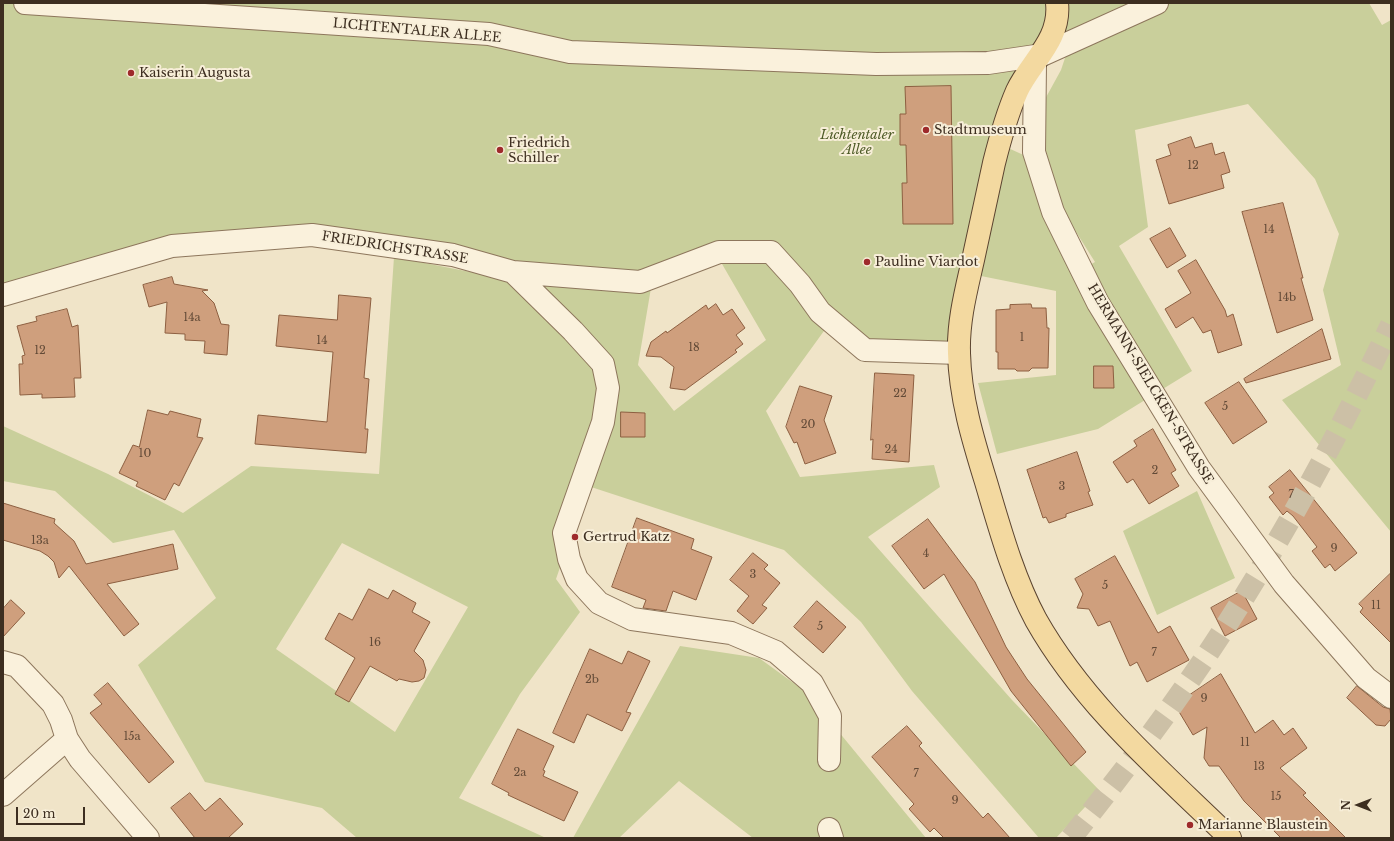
<!DOCTYPE html>
<style>
body{margin:0}
#map{position:relative;width:1394px;height:841px;overflow:hidden;background:#f0e4c8;font-family:"Libre Baskerville",serif}
canvas{display:block}
.frame{position:absolute;inset:0;border:4px solid #3d2e20;pointer-events:none}
.north{position:absolute;left:1338px;top:785px;width:40px;height:40px;-webkit-text-stroke:3px #f7eed8;paint-order:stroke;rotate:270deg;font-size:11px;font-weight:700;line-height:16px;text-align:center;color:#3d2e20}
.north::after{content:'';display:block;margin:auto;width:14px;height:18px;background:#3d2e20;clip-path:polygon(50% 0,100% 100%,50% 72%,0 100%)}
.scale{position:absolute;left:16px;top:807px;width:69px;height:18px;box-sizing:border-box;border:2px solid #3d2e20;border-top:0;padding-left:5px;font-size:12px;line-height:14px;white-space:nowrap;color:#3d2e20;-webkit-text-stroke:3px #f7eed8;paint-order:stroke}
</style>
<div id="map">
<canvas width="1394" height="841"></canvas>
<div class="frame"></div>
<div class="north">N</div>
<div class="scale">20 m</div>
</div>
<script>
const c = document.querySelector('canvas').getContext('2d');
c.lineJoin = 'round';
function fill(path, color) { c.fillStyle = color; c.fill(path, 'evenodd'); }
function trace(path, color, width, dash) { c.strokeStyle = color; c.lineWidth = width; c.lineCap = dash ? 'butt' : 'round'; c.setLineDash(dash || []); c.stroke(path); }
function write(font, color, halo, rows, align = 'center') {
  c.font = font + ' "Libre Baskerville",serif'; c.lineWidth = 4; c.setLineDash([]); c.textBaseline = 'middle'; c.strokeStyle = halo; c.fillStyle = color; for (const [text, x, y, turn = 0] of rows) {
    c.save(); c.translate(x, y); c.rotate((+turn || 0) * Math.PI / 180); c.textAlign = isNaN(turn) ? turn : align; if (halo) c.strokeText(text, 0, 0); c.fillText(text, 0, 0); c.restore();
  }
}
fill(new Path2D(`
 M3,3H1369L1382,25L1391,20V532L1282,400L1341,365L1323,290L1339,234L1315,179L1248,104L1135,130L1148,227L1119,246L1192,371L1098,429L997,454L978,383L1056,375V291L981,276L1006,147L1030,158L1076,273L1095,262L1061,208L1045,153L1044,101L1061,70L1070,43L1019,88L959,353L865,350L771,252H719L640,282L453,255L253,239L3,294Z
 M769,254L829,324L766,411L800,477L934,465L940,487L868,537L1012,700L1100,791L1056,838H1039L912,691L861,622L784,550L588,486L556,579L580,612L520,694L459,798L546,838H357L322,808L205,782L138,665L216,598L174,530L113,543L55,491L3,481V426L108,474L183,513L251,466L379,474L394,257L491,276L651,288L638,365L674,411L766,340L718,257ZM342,543L468,607L395,732L276,649Z
 M1197,491L1235,578L1157,615L1123,531Z
 M680,646L759,658L806,692L926,838H753L679,781L619,838H573Z`), '#c9cf9b');
const building = new Path2D(`
 M951,86L953,224H903L902,183H907L906,145H900V114H906L905,87Z
 M1191,137L1195,148L1212,143L1215,155L1224,152L1230,172L1221,175L1224,188L1169,204L1156,160L1171,155L1168,145Z
 M1283,203L1303,278H1301L1313,320L1277,333L1242,212Z
 M1170,228L1186,256L1167,268L1150,239Z
 M1196,260L1225,310L1227,317L1233,314L1242,345L1218,353L1211,330L1203,333L1193,317L1176,328L1165,309L1191,293L1178,271Z
 M172,277L174,284L208,290L202,291L214,303L221,324L229,325L227,355L204,353L205,341L185,340V334L165,333L167,302L149,307L143,285Z
 M339,295L371,298L364,378L369,379L365,429H368L366,453L255,444L258,415L327,422L333,352L276,346L279,315L337,320Z
 M716,304L723,315L732,309L745,328L736,335L743,344L735,350L737,352L685,390L670,388L674,367L661,357L646,356L651,342L666,331L667,333L706,305L708,309Z
 M1028,304H1031L1032,308H1046L1047,328H1049L1048,368H1032L1029,371H1017L1015,369H998V352H996V310L1010,309V305Z
 M67,309L72,327L78,325L81,378H74L75,397L42,398V394L20,395L19,364H23L22,356L25,355L17,326L37,321L36,317Z
 M1322,329L1331,359L1246,383L1244,379Z
 M1094,366H1113L1114,388H1094Z
 M875,373L914,375L909,462L872,459L873,439L871,440Z
 M1239,382L1267,422L1233,444L1205,403Z
 M800,386L832,396L824,420L836,453L805,464L797,442L794,443L786,427Z
 M148,410L168,415L170,411L201,419L197,437L203,438L179,486L174,483L165,500L136,486L138,482L119,473L133,445L139,447Z
 M621,412L645,413V437H621Z
 M1153,429L1176,470L1171,473L1179,486L1149,504L1133,479L1127,483L1113,462L1137,446L1134,441Z
 M1077,452L1090,491L1088,492L1093,505L1066,514V517L1049,523L1046,517L1043,518L1027,470Z
 M1290,470L1357,553L1335,571L1330,564L1325,568L1312,551L1317,547L1293,516L1287,511L1283,515L1269,497L1274,493L1269,487Z
 M3,503L55,519L54,523L74,541L86,564L173,544L178,569L107,584L139,624L124,636L69,566L59,578L54,562L48,556L40,551L3,540Z
 M637,518L694,539L691,549L712,557L696,600L673,591L666,611L643,608L646,600L612,587Z
 M928,519L975,582L1006,647L1027,679L1086,752L1071,766L1011,691L944,574L924,589L892,546Z
 M753,553L768,565L764,569L780,583L762,605L767,608L753,624L737,611L749,596L730,580Z
 M1115,556L1158,633L1170,626L1189,660L1147,682L1137,662L1130,666L1110,621L1098,626L1089,609L1077,608L1083,594L1075,579Z
 M1391,573V643L1360,612L1363,608L1359,604Z
 M369,589L388,599L393,590L416,603L412,612L430,622L414,651L423,660L426,670L424,678L419,681L412,682L399,679L397,681L370,666L349,702L335,694L355,658L325,639L339,613L352,620Z
 M1242,591L1257,619L1225,636L1211,608Z
 M11,600L25,613L3,637V609Z
 M817,601L846,627L823,653L794,627Z
 M590,649L622,664L628,651L650,661L626,712L631,713L622,731L587,714L574,743L553,733Z
 M1221,674L1255,733L1273,720L1284,735L1293,728L1307,748L1280,768L1306,793L1303,795L1346,838H1281L1244,801L1219,766H1209L1204,758L1207,727L1193,735L1175,705Z
 M108,683L174,762L149,783L90,713L102,704L94,695Z
 M1357,686L1383,707L1390,709L1391,719L1385,726L1376,725L1347,698Z
 M907,726L922,743L919,746L983,818L988,813L1010,838H944L934,828L930,832L909,809L914,804L872,757Z
 M518,729L554,746L543,770L545,771L543,776L578,792L564,821L508,795L509,793L492,784Z
 M190,793L205,811L220,798L243,824L228,838H195L171,808Z`);
fill(building, '#cf9f7d');
trace(building, '#8d5f41', 1);
trace(new Path2D(`
 M1071,838C1125,770 1177,702 1224,629C1286,532 1341,430 1391,325`), '#ccc0a6', 22, [22, 11]);
const minor = new Path2D(`
 M25,3L489,34L570,52L876,64L988,63L1042,55L1157,3
 M1035,64L1034,152L1053,212L1098,303L1199,468L1284,584L1366,678L1391,697
 M513,272L573,331L603,364L608,388L603,422L564,533L569,559L577,579L599,603L632,619L731,633L776,652L812,683L830,716L829,760
 M3,295L172,246L312,235L453,255L513,272L640,282L719,252H771L800,284L820,312L865,350L959,353
 M3,662L17,666L53,704L61,720L67,739L80,759L148,838
 M3,795L67,739
 M829,829L832,838`);
const major = new Path2D(`
 M1057,3C1061,40 1031,61 1017,91C1007,114 1000,139 994,163C987,195 980,228 973,260C966,291 958,321 959,353C960,397 973,440 986,482C1000,529 1013,577 1036,620C1084,705 1161,771 1230,838`);
trace(minor, '#8d765c', 24);
trace(major, '#5b4430', 24);
trace(minor, '#faf1dc', 22);
trace(major, '#f3d9a0', 22);
for (const [x, y, r, color] of [
 [131,73,4,"#9e2a2b"],
 [926,130,4,"#9e2a2b"],
 [500,150,4,"#9e2a2b"],
 [867,262,4,"#9e2a2b"],
 [575,537,4,"#9e2a2b"],
 [1190,825,4,"#9e2a2b"]
]) { const dot = new Path2D(); dot.arc(x, y, r, 0, 2 * Math.PI); c.fillStyle = color; c.fill(dot); trace(dot, '#f7eed8', 1.5); }
write('11px', '#624a37', null, [
 ["12",1193,166],
 ["14",1269,230],
 ["14b",1287,298],
 ["14a",192,318],
 ["1",1022,338],
 ["14",322,341],
 ["18",694,348],
 ["12",40,351],
 ["22",900,394],
 ["5",1225,407],
 ["20",808,425],
 ["24",891,450],
 ["10",145,454],
 ["2",1155,471],
 ["3",1062,487],
 ["7",1291,495],
 ["13a",40,541],
 ["9",1334,549],
 ["4",926,554],
 ["3",753,575],
 ["5",1105,586],
 ["11",1376,606],
 ["5",820,627],
 ["16",375,643],
 ["7",1154,653],
 ["2b",592,680],
 ["9",1204,699],
 ["15a",132,737],
 ["11",1245,743],
 ["13",1259,767],
 ["2a",520,773],
 ["7",916,774],
 ["15",1276,797],
 ["9",955,801]
]);
write('13px', '#3d2e20', '#f7eed8', [
 ["LICHTENTALER ALLEE",417,31,5],
 ["FRIEDRICHSTRASSE",395,248,9],
 ["HERMANN-SIELCKEN-STRASSE",1150,384,59]
]);
write('13px', '#3d2e20', '#f7eed8', [
 ["Kaiserin Augusta",139,73],
 ["Stadtmuseum",934,130],
 ["Friedrich",508,143],
 ["Schiller",508,158],
 ["Pauline Viardot",875,262],
 ["Gertrud Katz",583,537],
 ["Marianne Blaustein",1198,825]
], 'left');
write('italic 13px', '#4d5a26', '#f7eed8', [
 ["Lichtentaler",857,135],
 ["Allee",857,150]
]);
</script>
